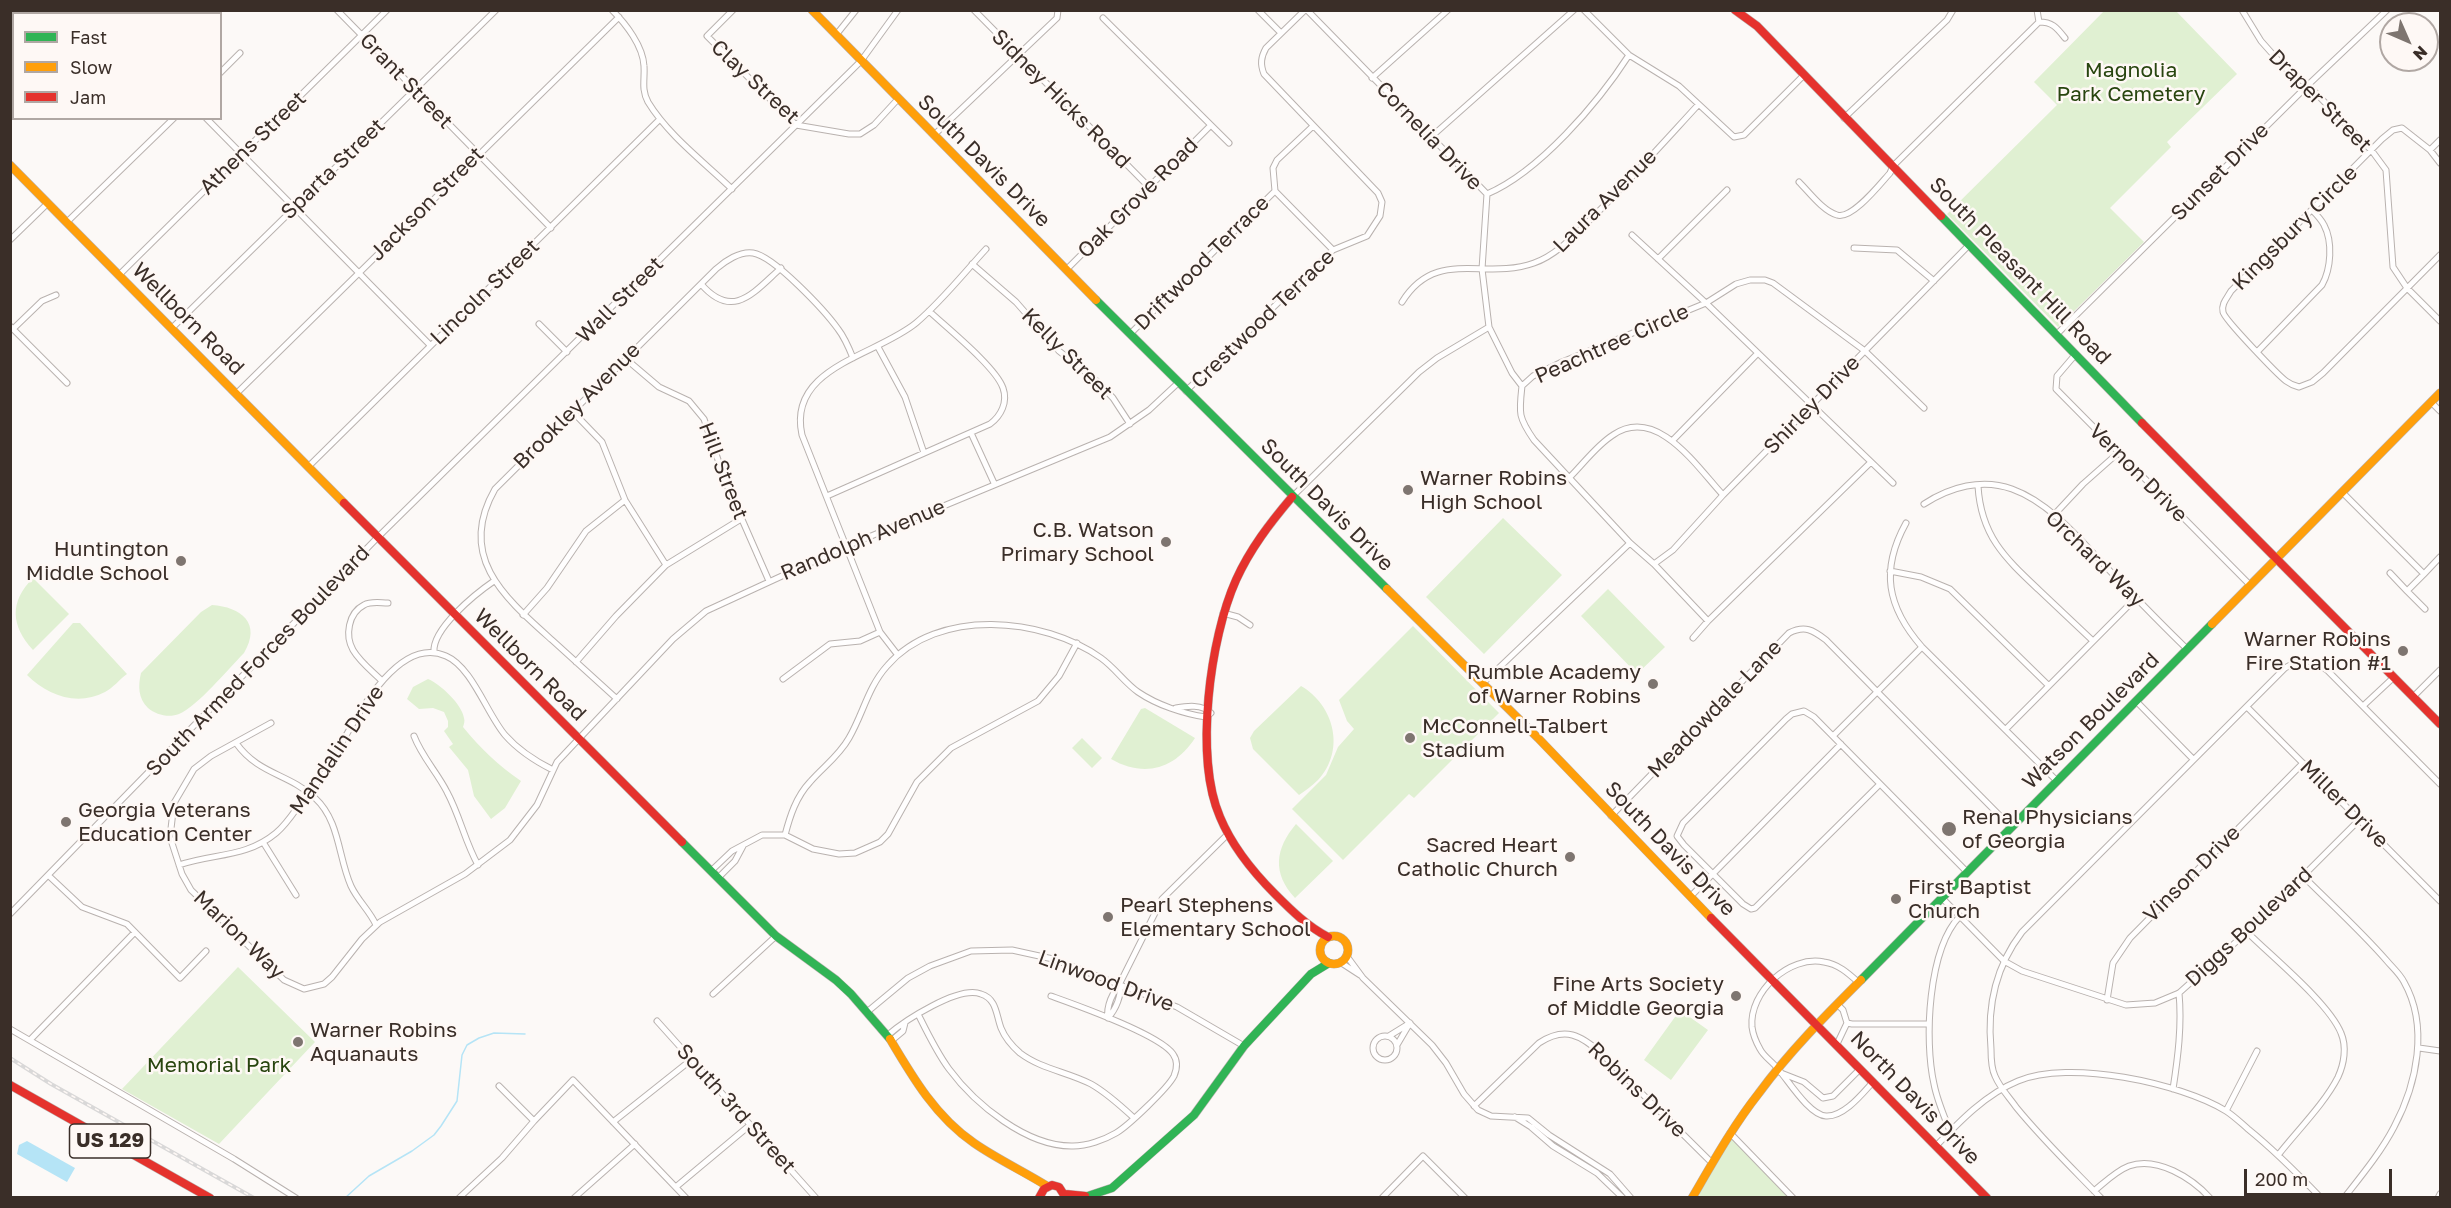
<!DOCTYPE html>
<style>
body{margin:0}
#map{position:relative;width:2451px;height:1208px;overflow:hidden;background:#fcf9f7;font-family:"Golos Text",sans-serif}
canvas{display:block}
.frame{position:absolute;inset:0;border:12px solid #3a2e28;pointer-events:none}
.legend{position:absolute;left:12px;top:12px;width:210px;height:108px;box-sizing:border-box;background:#fef8f5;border:2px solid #b0a7a3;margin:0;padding:8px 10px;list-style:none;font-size:18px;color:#3a2e28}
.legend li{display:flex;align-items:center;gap:12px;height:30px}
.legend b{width:30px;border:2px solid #b0a7a3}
.north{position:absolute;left:2379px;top:12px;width:60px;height:60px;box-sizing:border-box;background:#fef8f5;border:2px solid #b0a7a3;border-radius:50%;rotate:135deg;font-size:16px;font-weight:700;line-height:24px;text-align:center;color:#3a2e28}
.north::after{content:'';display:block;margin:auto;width:21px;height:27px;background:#7e7570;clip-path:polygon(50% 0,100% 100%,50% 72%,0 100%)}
.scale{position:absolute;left:2244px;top:1169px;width:148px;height:27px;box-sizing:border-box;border:3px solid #3a2e28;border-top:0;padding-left:8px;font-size:18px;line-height:21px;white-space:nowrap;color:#3a2e28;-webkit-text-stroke:4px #fef8f5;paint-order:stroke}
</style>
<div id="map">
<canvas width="2451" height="1208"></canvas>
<div class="frame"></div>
<ul class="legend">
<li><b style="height:8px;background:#30b455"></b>Fast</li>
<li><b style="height:8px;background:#ff9f0a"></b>Slow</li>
<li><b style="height:8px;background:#e5322d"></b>Jam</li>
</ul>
<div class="north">N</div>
<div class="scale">200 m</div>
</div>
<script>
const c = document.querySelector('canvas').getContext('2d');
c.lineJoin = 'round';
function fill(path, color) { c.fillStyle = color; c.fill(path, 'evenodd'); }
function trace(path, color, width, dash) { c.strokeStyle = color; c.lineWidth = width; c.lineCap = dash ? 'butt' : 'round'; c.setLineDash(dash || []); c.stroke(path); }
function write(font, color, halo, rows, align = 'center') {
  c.font = font + ' "Golos Text",sans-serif'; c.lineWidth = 5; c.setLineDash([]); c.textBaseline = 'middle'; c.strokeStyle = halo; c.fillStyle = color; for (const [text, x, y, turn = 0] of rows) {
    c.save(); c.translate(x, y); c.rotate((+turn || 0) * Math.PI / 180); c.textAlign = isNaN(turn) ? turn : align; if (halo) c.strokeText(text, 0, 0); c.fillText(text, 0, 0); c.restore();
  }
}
fill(new Path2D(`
 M2104,11H2176L2237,74L2167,142L2171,147L2110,208L2144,242L2058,327L1947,214L2057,105L2034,82Z
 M1503,518L1562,575L1484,654L1426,597Z
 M33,578L69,614L33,650C11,626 9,602 33,578Z
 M1608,589L1665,647L1637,674L1581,616Z
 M212,605C241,607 262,623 244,653C228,669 198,706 179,714C169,718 156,715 148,708C138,698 138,686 141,673L201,612Z
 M73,623H80L127,674C120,679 113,688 105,692C77,707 47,695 27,675Z
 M1413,626L1499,713L1414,798L1409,794L1343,860L1292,809L1326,775L1338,747L1354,729L1347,721L1339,700Z
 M428,679C440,684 462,704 464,718C465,721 464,724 463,727C481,749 498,765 521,781L505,808L491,819L474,796L468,770L449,747L453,744L444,731L448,727V721L444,712L433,708L419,709L407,699L413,687Z
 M1301,686C1334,705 1346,750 1318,780C1312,786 1305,791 1299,795L1253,749L1250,738L1254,731Z
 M1145,708L1195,738C1175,769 1144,778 1111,759L1141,709Z
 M1082,738L1102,758L1092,768L1072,748Z
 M1296,824L1333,861L1295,898C1272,873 1275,849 1296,824Z
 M238,967L315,1042L219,1144L122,1089Z
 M1680,1010L1708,1030L1671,1080L1644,1060Z
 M1730,1133L1793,1198H1694Z`), '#e0f0d2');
fill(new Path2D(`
 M27,1141L75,1168L67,1182L17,1154L19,1145Z`), '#b5e4f6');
trace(new Path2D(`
 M345,1198L369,1176L412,1151L434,1135L441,1126L457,1101L462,1055L467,1045L479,1038L494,1033L525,1034`), '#b5e4f6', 1.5);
const street = new Path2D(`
 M100,10L103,14
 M337,10L551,228
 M612,10C626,24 643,46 644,66C645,79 641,89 648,102C668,135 704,162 732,189
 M733,10L707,36L796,125L849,134H860L874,125L898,99
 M974,10L1149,187
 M1258,10L1281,33
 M1307,10L1487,194L1482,269L1489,327L1512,373L1522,386
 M1584,10L1629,55L1679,86L1734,137L1744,135L1803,76
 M2242,10L2261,41L2285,68L2308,85L2372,151L2386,170L2393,267L2407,288L2440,321
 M187,14L191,10
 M1103,18L1229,143
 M2039,22C2053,22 2057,28 2065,38
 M836,35L856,10
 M220,73L240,53
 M1372,78L1448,10
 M206,118L430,345
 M1844,118L1947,20L1953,10
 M1312,127L1277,160L1273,168L1275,191L1333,250
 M934,135L1057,18L1058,10
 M1431,137L1574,10
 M2430,150L2440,140
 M2440,163L2430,150L2402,128L2393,130L2382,139L2231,291C2227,298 2221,304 2223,312C2224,319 2278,375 2286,381C2290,384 2295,386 2299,387L2312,382L2323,373L2440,255
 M1799,182C1809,192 1823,211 1837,215C1852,220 1880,184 1890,173L1893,166L2039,22L2037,10
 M1487,194C1539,172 1598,103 1629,55
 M67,222L174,118
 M1632,235L1706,303L1893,483
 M10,240L47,204
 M1854,248L1897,250L1934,281
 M1658,259L1727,190
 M972,264L1016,302L1059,351L1098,382L1113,398L1130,424
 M1066,270L1210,126
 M119,275L387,10
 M701,284C733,321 754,292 781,268
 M1402,302C1436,247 1484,281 1534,263C1559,254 1576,233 1595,215C1630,180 1664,142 1698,105
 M539,324L567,352
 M10,326L67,383
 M172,328L496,10
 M13,329L42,301L56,295
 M1130,334L1275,191
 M2056,335L2308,85L2387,10
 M878,347L905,397L924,453
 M2258,351L2322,285C2331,269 2333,242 2324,225C2321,219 2316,214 2312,210
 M2075,355L2057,376L2056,389L2250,585
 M626,359L659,387L689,401L704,419L726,483L769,581
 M1186,391L1333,250L1367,236L1380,216L1382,202L1378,193L1264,74C1260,64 1261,57 1266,48L1305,10
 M237,393L619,17
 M2431,402L2440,411
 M573,412L602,442L625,500L666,565
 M971,433L994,483
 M1673,440L1757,354
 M1871,462L1708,621L1654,564L1630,543L1534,440C1518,417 1519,413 1522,386L1533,376L1562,362L1706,303L1736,284L1750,280H1765L1773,283L1865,351L1924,408
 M309,466L660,119
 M1570,477C1584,463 1597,445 1613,435C1657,405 1697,467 1723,495
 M1978,486C1981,536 2005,558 2039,590C2057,607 2075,624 2093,641
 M2342,492L2424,574L2440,557
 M827,496L990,424C1001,416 1008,402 1003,388C996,367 946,327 929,311
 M1292,497L1419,372L1437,358L1489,327
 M1924,504C1950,487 1982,478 2012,489C2051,503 2082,542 2110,571C2135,597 2161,624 2187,649
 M2053,516L2083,484L2118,453
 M1906,523C1880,570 1887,607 1922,647L2057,781
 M1654,564L1673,550L1723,495L1969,245
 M1890,571L1921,577L1950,589L2048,685
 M2390,573L2407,591
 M2424,574L2407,591L2425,609
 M1223,613L1238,617L1250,625
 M523,615L547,588L586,531L625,500
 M1693,638L1708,621
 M434,652C432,629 475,594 494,581
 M897,654L880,632L802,435C787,367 876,356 916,323C942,301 963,274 986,249
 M576,662L616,616L666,565L741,519
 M783,679L830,644L860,641L880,632
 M382,681C373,672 360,662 353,650C345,636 348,613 364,605C371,601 380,603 388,603
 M1483,683L1630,543
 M2413,697L2440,670
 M617,699C595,679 574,660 552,640C505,598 456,557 495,489L716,269C725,261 740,251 753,253C774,256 825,311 838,329C845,338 849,348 853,358
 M2136,701L2193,759
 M2363,706L2393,678
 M2247,707L2440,901
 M271,723L211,756L194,769L174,803L170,837L182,874L191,890L284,980L304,989L324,984L332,977L362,939L380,922L465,874L510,840L537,805L557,762L673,639L706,611L847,546L1110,437L1149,410L1178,383
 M2006,729L2136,598
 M414,736C422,757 437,772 447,792C460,816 465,842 478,865
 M1833,736L1922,647
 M236,743C259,775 288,773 315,798C340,821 338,857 351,886C358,901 370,911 376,925
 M1880,784L1755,908L1751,909L1743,904L1684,845L1677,836L1683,823L1786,719L1792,714L1804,711L1814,717L1967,872
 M1611,816L1789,633C1805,625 1813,630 1826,640L2011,827
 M785,835C790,816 796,797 810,782C823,767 839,756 849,738C863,714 868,687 887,666C938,607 1043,617 1101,658C1115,668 1125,683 1138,692C1157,705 1184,714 1206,717L1211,713C1202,704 1187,706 1176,708
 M263,842L296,895
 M179,865C214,853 246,858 276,833C287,824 294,812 302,801C311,790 320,781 327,769C348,735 393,632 446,656C472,667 487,714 505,735C519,751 535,761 553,770
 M712,870L732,851L762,835H785L813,849L839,854L855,853L880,842L888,834L917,782L951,748L1038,701L1059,676L1077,643
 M49,876L82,907L127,924L180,978L206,951
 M2303,876C2331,904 2361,931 2387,961C2392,967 2400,974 2404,982C2429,1026 2417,1084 2394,1127C2381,1152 2362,1175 2344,1198
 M719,877L735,861L743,846
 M1690,897L1841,744
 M1942,898L2004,961L2022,971L2126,1005L2155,1003L2179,993L2247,932L2359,820
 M10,914L378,537L861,61L898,10
 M2247,932C2271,956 2329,1003 2341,1033C2347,1047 2344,1064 2338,1077C2325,1103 2297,1131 2279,1154
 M1346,955L1363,978L1432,1045L1446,1063L1464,1094L1478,1110L1491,1116L1528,1118L1549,1135L1610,1174L1631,1198
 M1340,962L1360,975
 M1858,982C1848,973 1838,964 1824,962C1789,955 1749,992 1752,1027C1753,1035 1756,1042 1760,1049C1764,1057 1772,1061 1778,1069C1788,1080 1809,1115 1826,1116C1844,1117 1862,1094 1873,1082
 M713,994L776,936
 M2107,1000L2113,963L2130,938L2303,763
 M1837,1004L1843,1010L1847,1023L1852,1024H1929
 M867,1012L908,978L930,966L971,951L1012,950L1053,959L1177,1007L1244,1046
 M918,1014C927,1032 937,1053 949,1069C975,1104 1027,1147 1073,1146C1087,1146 1104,1140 1116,1133C1128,1126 1168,1088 1174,1076C1177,1069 1178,1061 1173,1054C1159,1034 1076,1005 1051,996
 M1108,1018C1106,1006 1113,992 1120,983L1162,899L1227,835
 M1108,1018C1116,1009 1122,995 1120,983
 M657,1021L816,1198
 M10,1029L234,1159L296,1198
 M888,1035C904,1021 959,985 981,994C997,999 996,1015 1001,1028C1005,1038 1012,1046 1020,1053C1041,1069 1068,1072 1091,1084C1107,1093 1121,1106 1134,1118
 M1373 1048a12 12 0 1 1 24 0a12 12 0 1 1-24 0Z
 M1389,1036L1410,1023
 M30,1040L135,932
 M891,1041L903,1031L905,1023
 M1837,1044L1847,1023
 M1397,1045L1410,1023
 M2419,1048L2440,1051
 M1781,1073L1804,1082L1823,1098L1833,1096L1860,1069
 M499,1086L534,1121
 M2173,1089C2178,1057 2182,1025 2179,993
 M1474,1106L1539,1043C1565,1026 1581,1035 1602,1054L1712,1163
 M2226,1111L2257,1051
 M1515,1117L1531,1127L1553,1146L1597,1173L1623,1198
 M613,1122L691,1060
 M1950,1131C1944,1116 1937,1100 1934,1084C1924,1040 1928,949 1960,916
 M1730,1133L1793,1198
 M1936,1146C1960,1121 1986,1094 2018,1081C2069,1059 2180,1083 2226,1111C2234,1116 2241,1123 2248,1129C2274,1150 2297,1173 2321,1198
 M677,1186L750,1125
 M2094,1191C2105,1182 2116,1171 2129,1166C2157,1156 2192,1178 2210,1198
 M459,1198L502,1158L534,1121L573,1080L686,1198
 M574,1198L635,1144
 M1382,1198L1423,1156L1465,1198
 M2101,1198C2072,1168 2042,1139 2016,1107C2009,1097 2000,1088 1995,1076C1991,1068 1991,1058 1991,1049C1987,1007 1996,966 2022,932L2285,668C2303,657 2309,659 2327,670L2440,784
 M2438,1198L2440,1194`);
const fast = new Path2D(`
 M1941,216L2142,423
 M1096,300L1387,589
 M682,842L776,936L836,980L851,994L890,1039
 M1861,980L2212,624
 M1082,1198L1112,1188L1194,1115L1244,1046L1311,974L1329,963`);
const slow = new Path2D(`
 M812,10L1096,300
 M10,165L344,503
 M1387,589L1538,738L1711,918
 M2212,624L2440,393
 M1320 950a14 14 0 1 1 28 0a14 14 0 1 1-28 0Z
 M890,1039C913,1078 936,1117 974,1143C997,1159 1023,1171 1047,1186
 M1692,1198C1713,1162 1733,1126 1759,1093C1789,1052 1825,1016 1861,980`);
const jam = new Path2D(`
 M1735,10L1757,26L1941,216
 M2142,423L2440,724
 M1292,497C1270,523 1250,549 1236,580C1210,638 1194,757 1220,817C1232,846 1253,872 1275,894C1292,911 1307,926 1328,937
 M344,503L682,842
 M1711,918L1987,1198
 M10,1085L210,1198
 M1065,1194L1085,1196
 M1039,1198L1044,1189L1052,1185L1059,1187L1066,1198`);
trace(street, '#b9b2af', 7);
trace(fast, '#b9b2af', 9);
trace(slow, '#b9b2af', 9);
trace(jam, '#b9b2af', 9);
trace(street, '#fffefe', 5);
trace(fast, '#30b455', 8);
trace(slow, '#ff9f0a', 8);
trace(jam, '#e5322d', 8);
const rail = new Path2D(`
 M10,1058L51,1084L254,1198`);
trace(rail, '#d9d8d8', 4);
trace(rail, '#fef8f5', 1.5, [4.5]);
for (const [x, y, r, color] of [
 [1408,490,6,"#7e7570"],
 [1166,542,6,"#7e7570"],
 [181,561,6,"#7e7570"],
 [2403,651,6,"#7e7570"],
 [1653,684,6,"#7e7570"],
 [1410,738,6,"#7e7570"],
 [66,822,6,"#7e7570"],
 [1949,829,8,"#7e7570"],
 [1570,857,6,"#7e7570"],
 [1896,899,6,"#7e7570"],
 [1108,917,6,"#7e7570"],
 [1736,996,6,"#7e7570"],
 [298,1042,6,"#7e7570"]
]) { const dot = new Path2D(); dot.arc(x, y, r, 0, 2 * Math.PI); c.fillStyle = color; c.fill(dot); trace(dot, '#fef8f5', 2); }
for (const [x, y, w] of [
 [110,1141,81]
]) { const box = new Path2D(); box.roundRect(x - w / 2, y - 17, w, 34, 4.5); c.fillStyle = '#fef8f5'; c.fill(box); trace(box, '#3a2e28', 1.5); }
write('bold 20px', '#3a2e28', null, [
 ["US 129",110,1141]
]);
write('21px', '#28450f', '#fef8f5', [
 ["Magnolia",2131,70],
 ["Park Cemetery",2131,94],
 ["Memorial Park",219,1065]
]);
write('21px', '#3a2e28', '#fef8f5', [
 ["Grant Street",406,81,46],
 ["Clay Street",755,82,43],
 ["Sidney Hicks Road",1061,99,45],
 ["Draper Street",2320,101,45],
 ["Cornelia Drive",1429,136,46],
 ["Athens Street",253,143,-44],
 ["South Davis Drive",984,161,45],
 ["Sparta Street",333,169,-44],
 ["Sunset Drive",2220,172,-45],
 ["Oak Grove Road",1138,198,-45],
 ["Laura Avenue",1605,201,-45],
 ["Jackson Street",427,204,-45],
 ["Kingsbury Circle",2295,228,-45],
 ["Driftwood Terrace",1202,263,-45],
 ["South Pleasant Hill Road",2020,271,46],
 ["Lincoln Street",485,292,-44],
 ["Wall Street",620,300,-45],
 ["Wellborn Road",188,319,45],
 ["Crestwood Terrace",1263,319,-44],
 ["Peachtree Circle",1612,344,-24],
 ["Kelly Street",1067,354,45],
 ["Shirley Drive",1812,405,-46],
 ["Brookley Avenue",577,406,-45],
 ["Hill Street",723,471,69],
 ["Vernon Drive",2138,473,45],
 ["South Davis Drive",1327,505,45],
 ["Randolph Avenue",863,540,-23],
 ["Orchard Way",2095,559,44],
 ["South Armed Forces Boulevard",258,661,-46],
 ["Wellborn Road",530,665,45],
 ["Meadowdale Lane",1715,709,-46],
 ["Watson Boulevard",2091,721,-45],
 ["Mandalin Drive",337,750,-56],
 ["Miller Drive",2344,804,45],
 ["South Davis Drive",1670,849,46],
 ["Vinson Drive",2192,874,-45],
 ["Diggs Boulevard",2249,927,-43],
 ["Marion Way",239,935,44],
 ["Linwood Drive",1106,981,20],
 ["Robins Drive",1637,1090,44],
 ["North Davis Drive",1915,1098,46],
 ["South 3rd Street",736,1109,48]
]);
write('21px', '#3a2e28', '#fef8f5', [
 ["Warner Robins",1420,478],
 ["High School",1420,502],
 ["C.B. Watson",1154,530,"right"],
 ["Primary School",1154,554,"right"],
 ["Huntington",169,549,"right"],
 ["Middle School",169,573,"right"],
 ["Warner Robins",2391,639,"right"],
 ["Fire Station #1",2391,663,"right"],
 ["Rumble Academy",1641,672,"right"],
 ["of Warner Robins",1641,696,"right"],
 ["McConnell-Talbert",1422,726],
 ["Stadium",1422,750],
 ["Georgia Veterans",78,810],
 ["Education Center",78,834],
 ["Renal Physicians",1962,817],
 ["of Georgia",1962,841],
 ["Sacred Heart",1558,845,"right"],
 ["Catholic Church",1558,869,"right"],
 ["First Baptist",1908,887],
 ["Church",1908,911],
 ["Pearl Stephens",1120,905],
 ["Elementary School",1120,929],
 ["Fine Arts Society",1724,984,"right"],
 ["of Middle Georgia",1724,1008,"right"],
 ["Warner Robins",310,1030],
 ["Aquanauts",310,1054]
], 'left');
</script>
